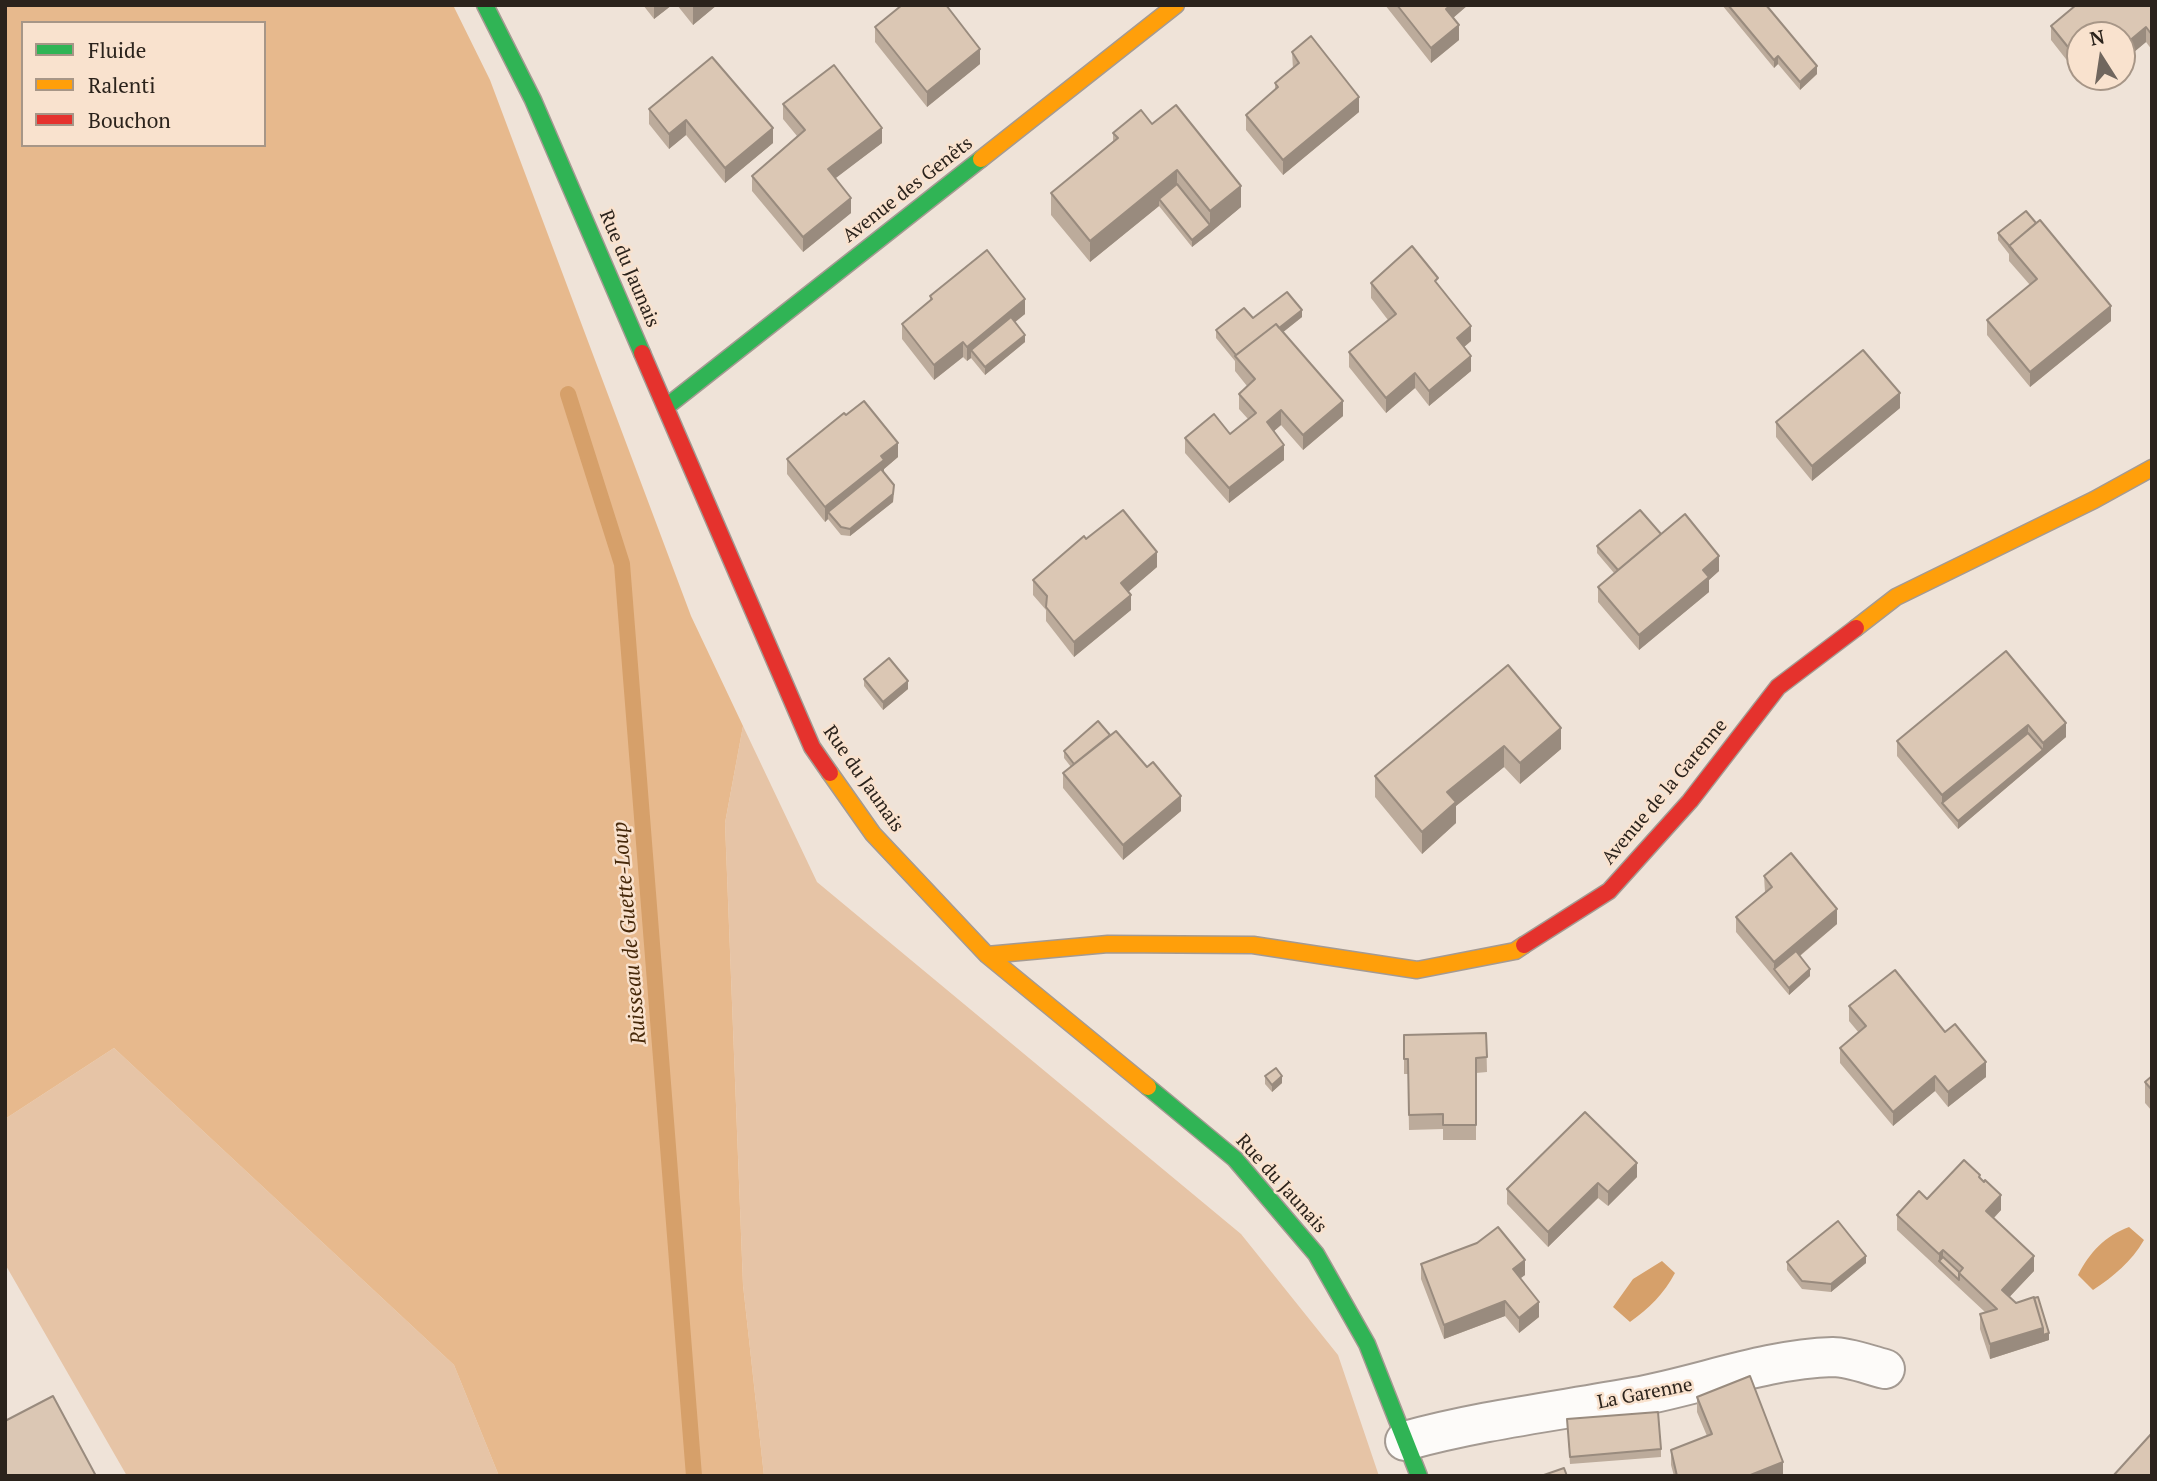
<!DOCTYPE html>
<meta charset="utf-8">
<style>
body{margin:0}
#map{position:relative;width:2157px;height:1481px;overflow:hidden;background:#efe3d8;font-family:"PT Serif",serif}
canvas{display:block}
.frame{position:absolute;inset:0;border:7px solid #2b231c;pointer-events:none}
.legend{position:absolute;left:21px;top:21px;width:245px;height:126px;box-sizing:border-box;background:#f9e2ce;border:2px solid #a79687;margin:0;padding:9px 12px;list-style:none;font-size:21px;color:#2b231c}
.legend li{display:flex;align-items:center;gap:14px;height:35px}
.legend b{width:35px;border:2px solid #a79687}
.north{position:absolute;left:2066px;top:21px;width:70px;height:70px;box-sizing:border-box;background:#f9e2ce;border:2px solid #a79687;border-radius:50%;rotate:348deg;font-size:19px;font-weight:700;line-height:28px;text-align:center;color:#2b231c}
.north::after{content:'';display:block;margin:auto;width:24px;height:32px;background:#70665e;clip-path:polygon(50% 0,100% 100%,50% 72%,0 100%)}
</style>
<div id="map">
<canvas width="2157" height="1481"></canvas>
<div class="frame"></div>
<ul class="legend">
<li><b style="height:9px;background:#30b455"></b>Fluide</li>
<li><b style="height:9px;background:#ff9f0a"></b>Ralenti</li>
<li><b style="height:9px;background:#e5322d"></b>Bouchon</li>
</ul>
<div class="north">N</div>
</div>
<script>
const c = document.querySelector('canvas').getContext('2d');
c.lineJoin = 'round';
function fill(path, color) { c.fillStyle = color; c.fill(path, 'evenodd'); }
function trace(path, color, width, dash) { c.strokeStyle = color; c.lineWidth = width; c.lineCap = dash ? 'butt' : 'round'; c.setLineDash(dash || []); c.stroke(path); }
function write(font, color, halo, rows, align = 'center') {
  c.font = font + ' "PT Serif",serif'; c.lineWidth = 5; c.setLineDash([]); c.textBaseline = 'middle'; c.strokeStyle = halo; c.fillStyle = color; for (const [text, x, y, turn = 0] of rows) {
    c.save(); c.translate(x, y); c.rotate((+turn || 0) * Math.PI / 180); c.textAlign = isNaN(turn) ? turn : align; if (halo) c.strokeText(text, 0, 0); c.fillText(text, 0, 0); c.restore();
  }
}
fill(new Path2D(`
 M743,726L817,882L1241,1234L1338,1355L1379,1476H764L743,1285L725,823Z
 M114,1048L454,1365L499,1476H127L5,1264V1119Z`), '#e6c4a6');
fill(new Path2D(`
 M5,5H453L490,80L691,616L743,726L725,823L743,1285L764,1476H499L454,1365L114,1048L5,1119ZM23,23H264V145H23Z`), '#e7b98d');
fill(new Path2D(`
 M2129,1227L2144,1240C2131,1262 2114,1276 2093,1290L2078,1275C2090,1252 2105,1236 2129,1227Z
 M1662,1261L1675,1273C1664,1294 1649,1308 1630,1322L1613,1307L1633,1279Z`), '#d6a06a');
trace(new Path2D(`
 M568,394L622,564L694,1476`), '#d6a06a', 16);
const street = new Path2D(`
 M1405,1441C1481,1420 1558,1411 1635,1397C1701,1385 1765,1359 1833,1357C1849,1357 1869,1365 1885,1369`);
const fast = new Path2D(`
 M485,5L533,100L642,353
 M666,407L981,159
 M1148,1087L1235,1159L1316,1254L1367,1344L1419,1476`);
const slow = new Path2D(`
 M981,159L1176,5
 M1856,628L1896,597L2094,500L2152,468
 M830,773L873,834L987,955L1148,1087
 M987,955L1108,944L1253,945L1417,970L1515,951L1524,945`);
const jam = new Path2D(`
 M642,353L812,747L830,773
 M1524,945L1609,891L1690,801L1778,687L1856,628`);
trace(street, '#a49a92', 42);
trace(fast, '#a49a92', 19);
trace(slow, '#a49a92', 19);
trace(jam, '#a49a92', 19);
trace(street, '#fdfbf9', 38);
trace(fast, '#30b455', 16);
trace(slow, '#ff9f0a', 16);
trace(jam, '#e5322d', 16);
fill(new Path2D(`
 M643,5H672L654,19Z
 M677,5H717L693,25Z
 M1385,5H1468L1453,18L1459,40L1431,63Z
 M1722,5H1766L1817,74L1800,90L1778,64L1774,68Z
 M2152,5V50L2146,42L2122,62V35H2080V77L2051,40V26Z
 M875,27L980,64L927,107L875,42Z
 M1292,52L1359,112L1283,175L1246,130V115L1275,90V83L1293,69Z
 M2080,77H2104L2090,89Z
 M783,104L882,143L835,178L851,213L803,252L752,191V176L797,136L783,119Z
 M649,109L773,143L725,183L686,135L669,149L649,124Z
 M1152,124L1241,207L1192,247L1159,206L1090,262L1051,215V193L1113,141V133Z
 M1998,233L2111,321L2030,387L1987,335V320L2030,285L2009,261V254L1998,240Z
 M1371,283L1438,284L1471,341L1464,347L1471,371L1429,406L1415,388L1386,413L1349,367V352L1388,320L1371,298Z
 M930,296L1025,314L1014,322L1025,342L985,375L971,358L967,361L963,357L934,380L902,339V324L930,300Z
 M1302,317L1283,332L1343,416L1303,450L1281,425L1274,431L1284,460L1229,503L1185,453V438L1230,434L1248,419L1239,409V394L1247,386L1235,371V361L1216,338V330L1253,318Z
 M1900,408L1812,481L1776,437V422Z
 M898,457L884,469V473L894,493L893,502L850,536L841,535L828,519L825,522L787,474V459Z
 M1661,534L1719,571L1709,580V592L1639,650L1598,602V587L1614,573L1597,553V546Z
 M1086,539L1157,567L1128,592L1131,610L1074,657L1046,621V610L1033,595V580Z
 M2006,651L2066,737L1958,829L1897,756V741Z
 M1508,665L1561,749L1520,784L1504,767L1456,806V823L1422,854L1375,797V776Z
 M864,679L908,689L883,710L864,686Z
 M1110,735L1181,811L1123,860L1063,788V773L1071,767L1064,758V751Z
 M1764,876L1837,924L1800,956L1810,976L1789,995L1736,932V917L1765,892Z
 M1849,1006L1945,1032L1986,1077L1948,1107L1935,1091L1893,1126L1840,1063V1048L1859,1033L1849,1021Z
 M1486,1033L1487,1072L1476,1073V1140H1443V1129L1409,1130L1408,1074H1404V1035Z
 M1265,1076L1282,1083L1272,1092L1265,1084Z
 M2152,1076V1111L2145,1103V1082Z
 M1637,1177L1608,1206L1598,1198L1548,1247L1507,1204V1189Z
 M1980,1178L2001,1210L1994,1218L2034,1271L2009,1297L2049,1340L1990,1359L1980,1329V1314L1985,1312L1897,1230V1215L1927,1199Z
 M1787,1262L1866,1263L1831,1292L1802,1289L1787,1270Z
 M1421,1264L1525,1275L1520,1278L1539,1317L1519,1333L1505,1316L1444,1339L1421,1279Z
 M1697,1397L1783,1476H1674L1671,1465V1450L1707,1436L1697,1412Z
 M1567,1419L1661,1449V1457L1570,1464Z`), '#bcab9b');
fill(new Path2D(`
 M654,5H672L654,19Z
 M693,5H717L693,25Z
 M1451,5H1468L1446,24V9Z
 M1459,25V40L1431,63V48Z
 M2146,27V42L2122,62V47Z
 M980,49V64L927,107V92Z
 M1778,56V64L1774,68V60Z
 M1817,66V74L1800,90V82Z
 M2090,77H2104L2090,89Z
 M1359,97V112L1283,175V160Z
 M686,120V135L669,149V134Z
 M773,128V143L725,183V168Z
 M882,128V143L828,184V169Z
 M1177,170V191L1159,199V206L1090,262V241Z
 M1241,186V207L1210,233V211Z
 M851,198V213L803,252V237Z
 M1210,225V233L1192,247V240Z
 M1025,299V314L975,355L971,350V358L967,361V347Z
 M2111,306V321L2030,387V372Z
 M1302,310V317L1242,365L1240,359Z
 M1471,326V341L1457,353V338Z
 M1025,335V342L985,375V367Z
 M963,342V357L934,380V365Z
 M1471,356V371L1429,406V391Z
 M1415,373V388L1386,413V398Z
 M1900,393V408L1812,481V466Z
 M1343,401V416L1303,450V435Z
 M1281,410V425L1267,437V422Z
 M898,443V457L884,469V475L828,512V519L825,522V507L881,456Z
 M1284,445V460L1229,503V488Z
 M894,485L893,502L850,536V529Z
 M1157,552V567L1121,598V583Z
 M1719,556V571L1709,580V592L1639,650V635L1703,570Z
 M1131,595V610L1074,657V642Z
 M908,681V689L883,710V702Z
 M2066,723V737L1958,829V821L2043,750V743Z
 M2028,725V740L1942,803V810V795Z
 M1561,728V749L1520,784V763Z
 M1504,746V767L1456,806V823L1422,854V832L1447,792Z
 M1181,796V811L1123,860V845Z
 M1837,909V924L1778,974L1774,969V962Z
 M1810,969V976L1789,995V988Z
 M1986,1062V1077L1948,1107V1092Z
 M1282,1076V1083L1272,1092V1085Z
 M1935,1076V1091L1893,1126V1112Z
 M1637,1163V1177L1608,1206V1192Z
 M1598,1183V1198L1548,1247V1232Z
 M2001,1195V1210L1986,1226V1211Z
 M1943,1250V1265L1939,1261V1269V1254Z
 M1866,1256V1263L1831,1292V1284Z
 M2034,1256V1271L2002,1305V1290Z
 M1525,1260V1275L1513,1284V1269Z
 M1505,1301V1316L1444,1339V1325Z
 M1539,1302V1317L1519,1333V1318Z
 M2043,1328V1342L1990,1359V1344Z
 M2049,1333V1340L2043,1342V1335Z
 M1783,1462V1476H1748Z`), '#998b7e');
const building = new Path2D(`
 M902,5H946L980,49L927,92L875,27Z
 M1397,5H1451L1446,9L1459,25L1431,48Z
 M1728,5H1766L1817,66L1800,82L1778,56L1774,60Z
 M2076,5H2152V35L2146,27L2122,47V35H2080V62L2051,26Z
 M1311,36L1359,97L1283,160L1246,115L1278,87L1275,83L1299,63L1292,52Z
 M712,57L773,128L725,168L686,120L669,134L649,109Z
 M834,65L882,128L828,169L851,198L803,237L752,176L805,130L783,104Z
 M1176,105L1241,186L1210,211L1177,170L1090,241L1051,193L1118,138L1113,133L1141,110L1152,124Z
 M1177,184L1210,225L1192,240L1159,199Z
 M2026,211L2036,223L2009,246L2013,250L1998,233Z
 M2040,220L2111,306L2030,372L1987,320L2037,279L2009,246Z
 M1412,246L1438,278L1435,281L1471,326L1457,338L1471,356L1429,391L1415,373L1386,398L1349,352L1396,314L1371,283Z
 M987,250L1025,299L967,347L963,342L934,365L902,324L932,299L930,296Z
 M1287,292L1302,310L1279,328L1276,324L1236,355L1216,330L1244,308L1253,318Z
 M1011,317L1025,335L985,367L971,350Z
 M1276,324L1343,401L1303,435L1281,410L1267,422L1284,445L1229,488L1185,438L1214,414L1230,434L1256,413L1239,394L1255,379L1235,356Z
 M1863,350L1900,393L1812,466L1776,422Z
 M864,401L898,443L881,456L884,460L825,507L787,459L844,413L846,415Z
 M881,469L894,485L893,494L850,529L841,527L828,512Z
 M1123,510L1157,552L1121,583L1131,595L1074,642L1046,607L1047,596L1033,580L1084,536L1086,539Z
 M1640,510L1661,534L1618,570L1597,546Z
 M1685,514L1719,556L1703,570L1709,577L1639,635L1598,587Z
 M2006,651L2066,723L2043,743L2028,725L1942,795L1897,741Z
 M889,658L908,681L883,702L864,679Z
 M1508,665L1561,728L1520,763L1504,746L1447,792L1456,802L1422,832L1375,776Z
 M1098,721L1110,735L1074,764L1064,751Z
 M1116,731L1147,767L1153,762L1181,796L1123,845L1063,773Z
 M2028,733L2043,750L1958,821L1942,803Z
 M1791,853L1837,909L1774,962L1736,917L1772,887L1764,876Z
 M1796,951L1810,969L1789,988L1774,969Z
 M1895,970L1945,1032L1955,1024L1986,1062L1948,1092L1935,1076L1893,1112L1840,1048L1866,1026L1849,1006Z
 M1486,1033L1487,1057L1476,1058V1125H1443V1114L1409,1115L1408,1059H1404V1035Z
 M1276,1068L1282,1076L1272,1085L1265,1076Z
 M2152,1076V1090L2145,1082Z
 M1585,1112L1637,1163L1608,1192L1598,1183L1548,1232L1507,1189Z
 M1964,1160L1980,1175L1979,1177L1984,1182L1985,1180L2001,1195L1986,1211L2034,1256L2002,1290L2016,1303L2034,1297L2043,1328L1990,1344L1980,1314L1997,1309L1959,1273L1963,1268L1943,1250L1939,1254L1897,1215L1919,1191L1927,1199Z
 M1838,1221L1866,1256L1831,1284L1802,1281L1787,1262Z
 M1498,1227L1525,1260L1513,1269L1539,1302L1519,1318L1505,1301L1444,1325L1421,1264L1477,1243Z
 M1943,1257L1959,1272V1280L1939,1261Z
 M2038,1297L2049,1333L2043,1335V1328L2034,1298Z
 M1750,1376L1783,1462L1748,1476H1677L1671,1450L1712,1434L1697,1397Z
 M53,1396L96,1476H5V1421Z
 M1658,1412L1661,1449L1570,1457L1567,1419Z
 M2152,1433V1476H2113Z
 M1564,1468L1567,1476H1541Z`);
fill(building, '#dbc7b4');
trace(building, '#998b7e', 2);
write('19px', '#2b231c', '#f9e2ce', [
 ["Avenue des Genêts",908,190,-38],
 ["Rue du Jaunais",629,269,67],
 ["Rue du Jaunais",863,779,55],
 ["Avenue de la Garenne",1665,792,-50],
 ["Rue du Jaunais",1281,1184,48],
 ["La Garenne",1645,1394,-11]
]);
write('italic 21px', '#47290a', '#f9e2ce', [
 ["Ruisseau de Guette-Loup",630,933,-95]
]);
</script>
